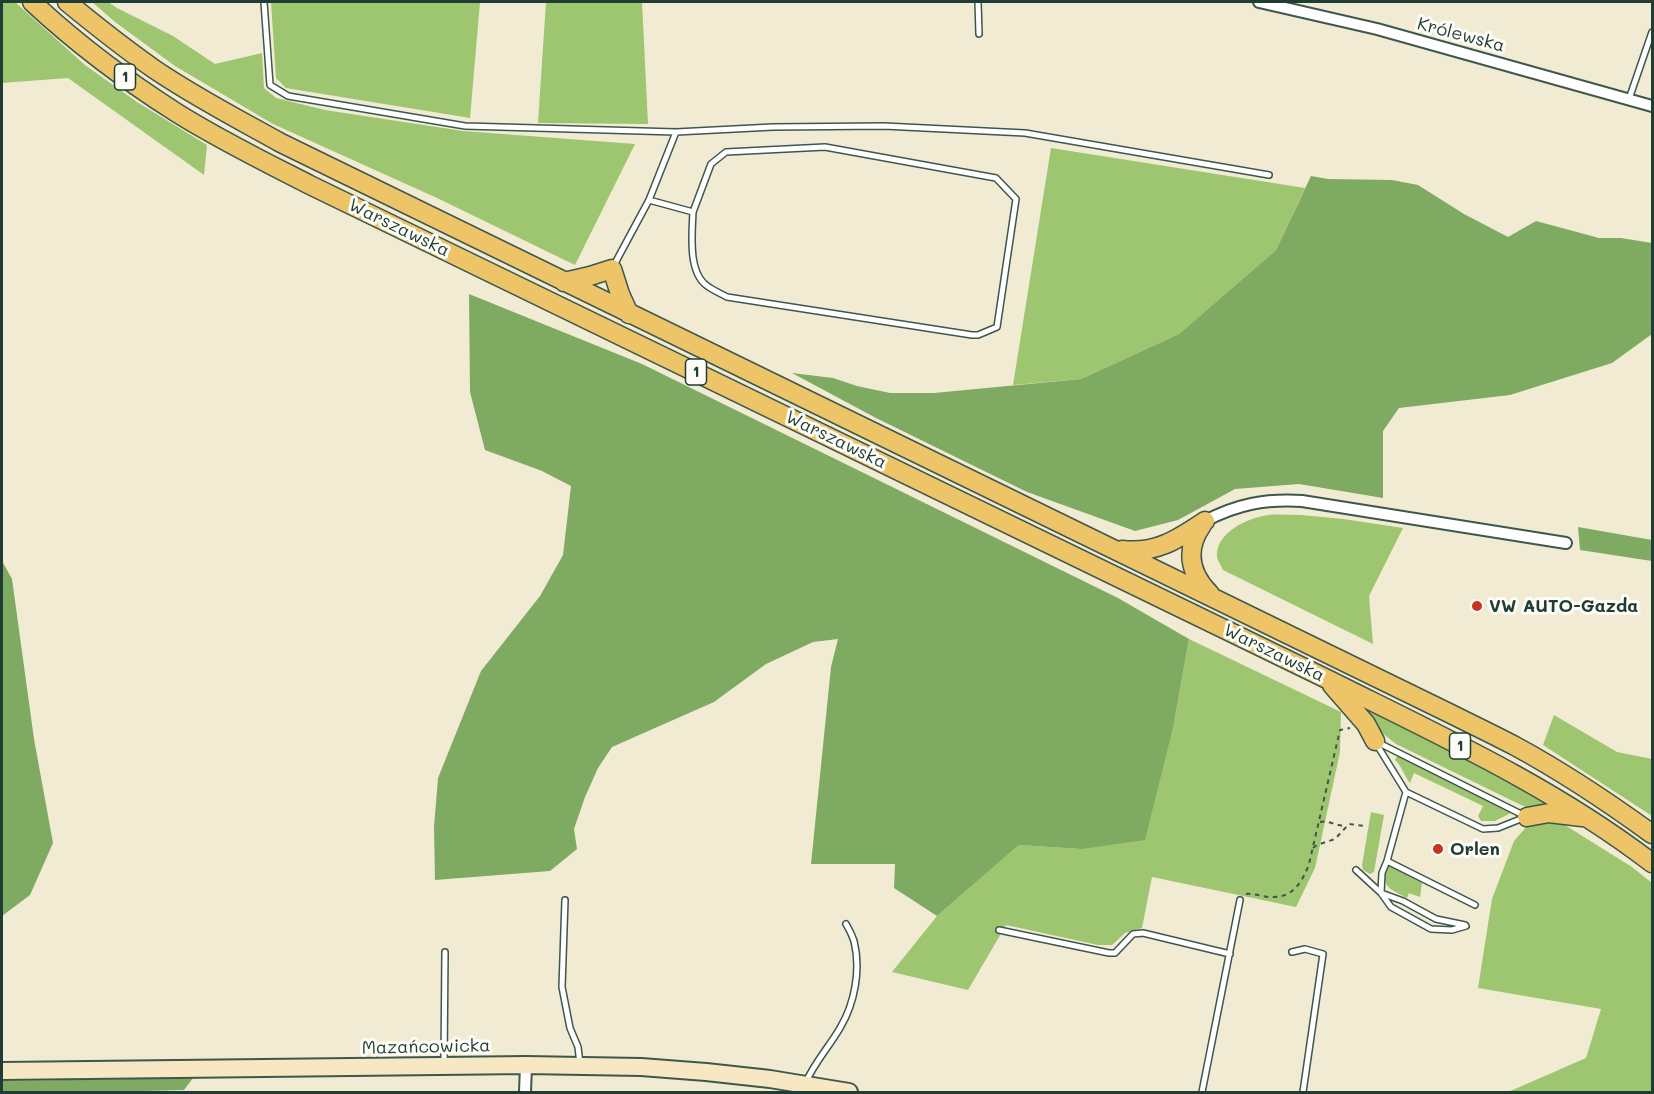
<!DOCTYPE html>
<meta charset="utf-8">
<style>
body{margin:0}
#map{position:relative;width:1654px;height:1094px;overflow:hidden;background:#f1ebd4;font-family:Mali,sans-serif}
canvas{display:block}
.frame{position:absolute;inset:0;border:3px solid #1f3d34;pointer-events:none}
</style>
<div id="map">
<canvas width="1654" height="1094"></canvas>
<div class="frame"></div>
</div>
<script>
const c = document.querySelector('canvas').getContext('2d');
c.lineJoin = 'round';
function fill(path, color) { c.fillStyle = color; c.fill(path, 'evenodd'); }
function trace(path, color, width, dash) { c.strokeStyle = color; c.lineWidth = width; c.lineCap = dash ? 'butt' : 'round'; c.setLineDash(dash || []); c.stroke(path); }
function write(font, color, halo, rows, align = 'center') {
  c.font = font + ' Mali,sans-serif'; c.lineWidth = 6; c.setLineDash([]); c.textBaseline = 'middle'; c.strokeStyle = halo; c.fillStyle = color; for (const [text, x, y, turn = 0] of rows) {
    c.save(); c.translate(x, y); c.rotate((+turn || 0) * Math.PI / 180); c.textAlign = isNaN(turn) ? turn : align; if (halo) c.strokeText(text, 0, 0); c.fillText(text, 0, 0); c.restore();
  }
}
fill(new Path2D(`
 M2,2H15L85,65L137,102L207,145L204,175L68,78L2,83Z
 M92,2H108L117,8L173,36L215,64L262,53L264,88L276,98L325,110L463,131L635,144L575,265L437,198L273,124L175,66L115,22Z
 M271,2H480L470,118L286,88L276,78Z
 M546,2H642L648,124L538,123Z
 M1051,148L1305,188L1276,250L1179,334L1081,379L1013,385Z
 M1301,515L1343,519L1403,528L1369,596L1373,644L1223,570C1221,566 1218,561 1217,557C1215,533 1247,518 1268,515C1278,514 1290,515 1301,515Z
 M1189,639L1341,712L1340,752L1315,868L1296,907L1152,877L1142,928L1125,933L1112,945H1098L1006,925L968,990L892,972L937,916L1019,845L1081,849L1174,723Z
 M1360,705L1408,728L1555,805L1526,807L1521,805L1396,744L1376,728Z
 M1554,715L1617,752L1652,759V816L1543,745Z
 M1398,755L1511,813L1495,821H1481L1478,816L1483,806L1414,773L1410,783C1404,776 1402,766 1395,760Z
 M1371,812L1384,815L1374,872L1370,874L1363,870L1362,865Z
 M1552,817L1632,867L1652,883V1092H1508L1586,1058L1601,1009L1478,988L1492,899L1514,841L1527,826Z
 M1389,866L1422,883L1420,897L1409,893L1407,898C1390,889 1379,886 1389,866Z`), '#9ec570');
fill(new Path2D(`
 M1311,176L1328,179L1392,180L1418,185L1464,214L1508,237L1536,221L1599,238H1621L1652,243V334L1612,363L1510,395L1399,408L1383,431V498L1299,484L1235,489L1178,520L1135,531L1027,492L876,418L792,373L833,378L857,386L890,393H934L1081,379L1179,334L1276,250Z
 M469,294L642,364L1118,598L1189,639L1174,723L1145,840L1081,849L1019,845L937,916L894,888L895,864H811L831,667L838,639L813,642L766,664L714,702L612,747L598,768L585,797L574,829L577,849L550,871L435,880L434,827L438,778L481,671L540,596L563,555L571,486L542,471L485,450L470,392Z
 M1578,527L1652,540V561L1580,550Z
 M2,561L12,579L34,739L53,843L30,895L2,916Z
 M193,1078L184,1090L101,1092H2V1081Z`), '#7eaa62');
const lane = new Path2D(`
 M264,2L270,85L288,96L465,126L676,132L773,127L884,126L1025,133L1269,175
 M978,2L979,34
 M1629,99L1652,32
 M649,200L693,212C692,233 688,271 706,285C712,290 720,293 727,297L972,335H978L997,327L1016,199L996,178L825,147L726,152L711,164L693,212
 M613,267L649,200L676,132
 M1379,743L1523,815
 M1377,745L1406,792L1483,829L1498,828L1523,818
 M1406,792L1387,861L1475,905
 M1387,861L1382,873L1381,893L1403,901L1436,919L1465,925
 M1356,870L1381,893L1391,907L1431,929L1452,930L1466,926
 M565,900L562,987L570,1028L578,1047L580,1064
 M999,930L1109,953H1115L1133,934L1143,933L1230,954
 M1292,952L1305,949L1323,954L1303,1092
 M444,1064L445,952
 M805,1084C814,1063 829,1047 840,1028C855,1003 861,969 854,941C852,935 849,929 846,924
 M1202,1092L1240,900`);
const street = new Path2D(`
 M1259,2L1377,29L1652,106
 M1205,521C1238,504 1264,499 1302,501L1566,543
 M525,1092L526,1065`);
const secondary = new Path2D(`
 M2,1071L526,1065L641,1067L706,1072L770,1079L849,1092`);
const primary = new Path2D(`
 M32,2C76,43 125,80 177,113C220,140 265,162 310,185L1327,679C1439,735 1553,787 1652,863
 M67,2C95,25 124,48 154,69C195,97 238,119 281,143L1449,713C1471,724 1494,735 1515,746C1563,772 1608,802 1652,834
 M564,282L590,276L612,269L620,294L629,314
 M1202,525C1185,549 1189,573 1210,594
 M1122,550C1156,554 1178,539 1205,521
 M1332,685L1366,724L1375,741
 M1527,817L1549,813L1582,817`);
trace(lane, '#3e574c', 8);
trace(street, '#3e574c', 14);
trace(secondary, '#3e574c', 20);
trace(primary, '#3e574c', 21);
trace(new Path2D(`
 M1320,822C1328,820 1337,826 1346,826
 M1313,848L1317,845L1335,839L1349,824L1365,826
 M1246,894C1255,893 1265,898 1274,897C1294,897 1303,880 1309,864L1340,730L1350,728`), '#3e574c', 2, [4.5, 4.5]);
trace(lane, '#fff', 5);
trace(street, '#fff', 10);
trace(secondary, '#f8e7c3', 16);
trace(primary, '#eec469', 18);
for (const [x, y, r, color] of [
 [1477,606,6,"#c8321e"],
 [1438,849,6,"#c8321e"]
]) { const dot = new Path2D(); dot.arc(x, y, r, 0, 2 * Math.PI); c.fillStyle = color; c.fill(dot); trace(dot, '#fdfcf7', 2); }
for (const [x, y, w] of [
 [125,77,21],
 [696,372,21],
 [1460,746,21]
]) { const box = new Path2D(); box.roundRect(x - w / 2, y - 13, w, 26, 4.5); c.fillStyle = '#fdfcf7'; c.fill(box); trace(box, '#1f3d34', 1.5); }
write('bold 16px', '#1f3d34', null, [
 ["1",125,77],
 ["1",696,372],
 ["1",1460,746]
]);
write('18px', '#1f3d34', '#fdfcf7', [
 ["Królewska",1461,35,15],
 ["Warszawska",399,228,26],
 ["Warszawska",836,440,26],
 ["Warszawska",1274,653,26],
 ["Mazańcowicka",426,1047,-1]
]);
write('bold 18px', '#1f3d34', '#fdfcf7', [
 ["VW AUTO-Gazda",1489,606],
 ["Orlen",1450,849]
], 'left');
</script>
